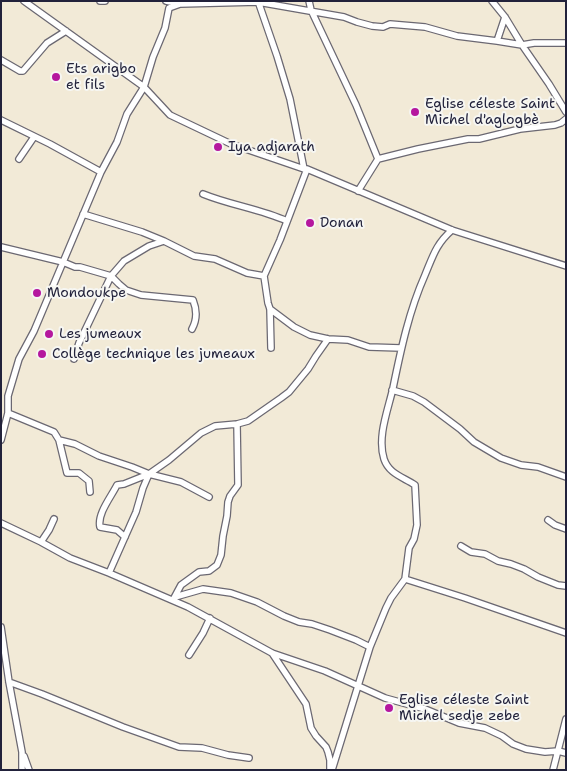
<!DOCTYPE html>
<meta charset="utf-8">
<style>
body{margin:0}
#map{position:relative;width:567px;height:771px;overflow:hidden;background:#f2ead7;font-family:"Shantell Sans",sans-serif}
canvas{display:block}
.frame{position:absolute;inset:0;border:2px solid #22223b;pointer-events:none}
</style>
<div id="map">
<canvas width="567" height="771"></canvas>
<div class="frame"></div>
</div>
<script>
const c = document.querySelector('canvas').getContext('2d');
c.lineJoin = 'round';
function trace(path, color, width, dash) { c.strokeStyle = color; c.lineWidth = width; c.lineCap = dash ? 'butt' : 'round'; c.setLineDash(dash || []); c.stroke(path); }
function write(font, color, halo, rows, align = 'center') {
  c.font = font + ' "Shantell Sans",sans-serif'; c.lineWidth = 4; c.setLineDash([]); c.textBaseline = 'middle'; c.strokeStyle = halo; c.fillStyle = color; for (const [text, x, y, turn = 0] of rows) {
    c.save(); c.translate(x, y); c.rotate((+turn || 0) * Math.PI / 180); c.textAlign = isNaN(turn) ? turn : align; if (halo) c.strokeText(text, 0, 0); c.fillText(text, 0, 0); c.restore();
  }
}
const street = new Path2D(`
 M24,1L144,87L170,115L231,144L304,169H307L452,230L566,266
 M100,1H105
 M166,1L180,4L258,2L344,17L357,22L372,26L383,27L390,24L425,27L457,36L497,41L522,45L534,43H566
 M258,1L277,56L290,99L304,169
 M309,1L311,10L356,105L378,159
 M492,1L505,17L522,45L549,84L566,112
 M497,41L505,17
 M1,60L20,71H23L47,43L66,31
 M1,120L50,144L101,172
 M19,159L34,137
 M358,191L378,159L418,149L468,139H479L520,129L555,125L561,123L566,119
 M203,194C230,205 260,209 287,221
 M83,214L142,232L164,241L194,256L215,259L247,273L264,276
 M1,247L63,262L75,267H80L111,276L119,284L126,290L141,295L193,300C197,310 197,320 192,329
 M270,309L294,327L310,335L328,339L348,340L369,347L401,348
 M271,348L270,309L268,303L264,276L280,240L307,169
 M74,359L79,343L111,276L124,261L149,246L164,241
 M392,390L413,396L424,402L460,429L474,442L501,458L521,465L538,467L566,477
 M8,413L54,432L59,440L75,444L99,456L132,467L149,474L169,460L201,433L215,426L237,424L248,421L281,398L289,392L308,369L316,356L328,339
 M1,440L8,413V396L19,359L34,331L101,172L117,142L127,114L144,87L153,57L165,28L169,8L180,4
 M59,440L67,473H79L89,481L90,492
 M548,520L555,525L566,529
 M1,523L41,542L70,558L109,573L188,607L272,653L325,671L385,698L425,709L459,723L485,728L502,736L513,744L526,749L545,752L558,751L566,753
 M125,537L117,530L100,527C97,514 111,497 117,485L124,484L149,474
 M41,542L49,530L54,519
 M461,546L471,552L485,554L498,561L511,564L524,569L538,577L558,585L566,586
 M109,573L136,512L143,488L149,474L181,482L209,497
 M405,579L465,598L566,633
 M175,597L203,589L231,593L257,602L284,616L299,622L312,624L330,630L356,640L370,647L332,770
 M174,598L181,585L199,572L209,571L217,565L221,555L223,536L227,516L228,502L230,496L238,485L237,424
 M1,627L9,682L22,752V770
 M370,647L386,608L391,598L405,579L409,548L414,539L417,525L415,485C403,477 389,474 384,459C377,437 388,410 393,388C401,349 409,311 425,275C433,256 436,244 452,230
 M272,653L306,704L311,728L316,736L326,747L328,752L330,760V770
 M189,655L203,633L210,618
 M9,682L42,694L123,727L179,747L202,748L228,755L249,758
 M24,756L29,770
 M553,770L566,719`);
trace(street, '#6b6872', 8);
trace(street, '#fff', 5.5);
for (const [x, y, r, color] of [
 [56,77,5,"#b5179e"],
 [415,112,5,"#b5179e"],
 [218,147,5,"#b5179e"],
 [310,223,5,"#b5179e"],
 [37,293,5,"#b5179e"],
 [49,334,5,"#b5179e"],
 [42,354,5,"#b5179e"],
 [389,708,5,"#b5179e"]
]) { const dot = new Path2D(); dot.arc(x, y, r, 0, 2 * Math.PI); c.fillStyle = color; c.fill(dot); trace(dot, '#f6f6f2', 2); }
write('14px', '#22223b', '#f6f6f2', [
 ["Ets arigbo",66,69],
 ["et fils",66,85],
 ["Eglise céleste Saint",425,104],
 ["Michel d'aglogbè",425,120],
 ["Iya adjarath",228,147],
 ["Donan",320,223],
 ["Mondoukpe",47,293],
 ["Les jumeaux",59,334],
 ["Collège technique les jumeaux",52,354],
 ["Eglise céleste Saint",399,700],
 ["Michel sedje zebe",399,716]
], 'left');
</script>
